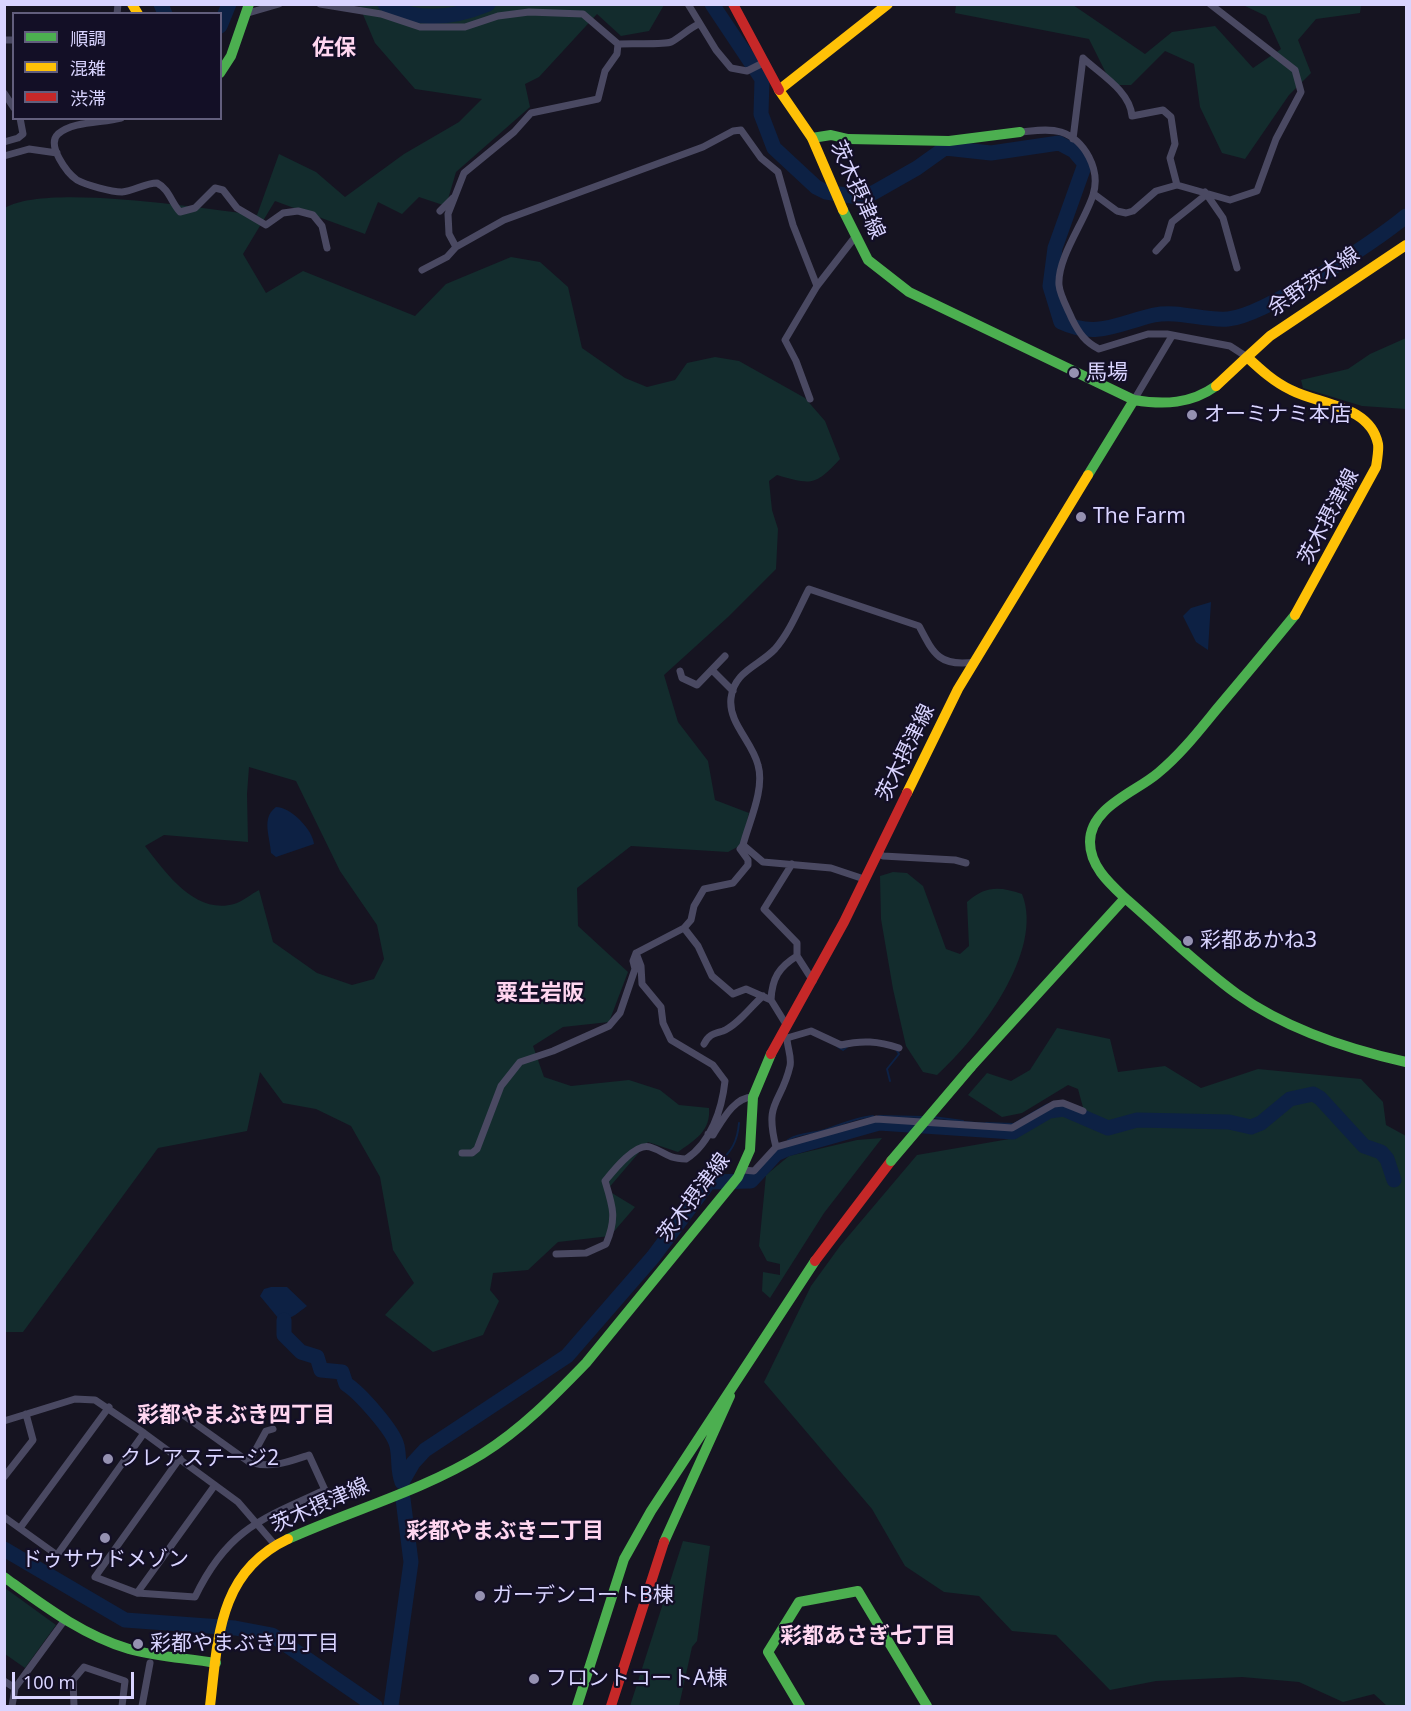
<!DOCTYPE html>
<meta charset="utf-8">
<style>
body{margin:0}
#map{position:relative;width:1411px;height:1711px;overflow:hidden;background:#161421;font-family:"Noto Sans","Noto Sans JP",sans-serif}
canvas{display:block}
.frame{position:absolute;inset:0;border:6px solid #d9d4ff;pointer-events:none}
.legend{position:absolute;left:12px;top:12px;width:210px;height:108px;box-sizing:border-box;background:#130f26;border:2px solid #625e7d;margin:0;padding:8px 10px;list-style:none;font-size:18px;color:#d9d4ff}
.legend li{display:flex;align-items:center;gap:12px;height:30px}
.legend b{width:30px;border:2px solid #625e7d}
.scale{position:absolute;left:12px;top:1672px;width:122px;height:27px;box-sizing:border-box;border:3px solid #d9d4ff;border-top:0;padding-left:8px;font-size:18px;line-height:21px;white-space:nowrap;color:#d9d4ff;-webkit-text-stroke:4px #130f26;paint-order:stroke}
</style>
<div id="map">
<canvas width="1411" height="1711"></canvas>
<div class="frame"></div>
<ul class="legend">
<li><b style="height:8px;background:#4caf50"></b>順調</li>
<li><b style="height:8px;background:#ffc107"></b>混雑</li>
<li><b style="height:8px;background:#c62828"></b>渋滞</li>
</ul>
<div class="scale">100 m</div>
</div>
<script>
const c = document.querySelector('canvas').getContext('2d');
c.lineJoin = 'round';
function fill(path, color) { c.fillStyle = color; c.fill(path, 'evenodd'); }
function trace(path, color, width, dash) { c.strokeStyle = color; c.lineWidth = width; c.lineCap = dash ? 'butt' : 'round'; c.setLineDash(dash || []); c.stroke(path); }
function write(font, color, halo, rows, align = 'center') {
  c.font = font + ' "Noto Sans","Noto Sans JP",sans-serif'; c.lineWidth = 4.5; c.setLineDash([]); c.textBaseline = 'middle'; c.strokeStyle = halo; c.fillStyle = color; for (const [text, x, y, turn = 0] of rows) {
    c.save(); c.translate(x, y); c.rotate((+turn || 0) * Math.PI / 180); c.textAlign = isNaN(turn) ? turn : align; if (halo) c.strokeText(text, 0, 0); c.fillText(text, 0, 0); c.restore();
  }
}
fill(new Path2D(`
 M359,5H664L649,31L621,36L597,14L539,77L525,84L530,107L456,172L446,206L419,197L402,214L378,202L365,234L275,201L243,254L266,293L303,271L415,316L446,284L511,257L540,262L568,287L582,348L625,378L647,387L675,380L687,363L715,357L739,361L805,398L825,421L840,459C815,486 812,485 777,475L769,481L772,510L778,529L776,569L728,617L664,675L678,722L708,761L715,800L749,813L741,845L728,852L631,846L577,888L578,926L628,972L609,1022L563,1027L533,1046L544,1077L571,1086L629,1080L660,1090L679,1105L709,1108C711,1131 695,1140 678,1152L648,1142L607,1190L635,1207L610,1236L558,1242L528,1270L493,1273L490,1290L499,1301L483,1335L433,1352L385,1315L414,1283L393,1250L380,1177L351,1126L316,1109L283,1103L260,1072L247,1131L158,1148L23,1332H5V208C47,183 203,209 257,215L279,154L316,172L345,197L404,154L459,122L482,99L415,89L375,43ZM249,767L296,781L340,871L377,925L384,959L374,979L352,985L317,973L273,942L259,890C251,894 242,902 234,904C195,915 165,872 145,846L164,835L248,842L247,794Z
 M956,5H1073L1145,54L1172,32L1215,26L1253,68L1281,49L1266,16L1243,5H1361L1360,13L1316,19L1298,40L1311,73L1289,95L1245,159L1222,153L1200,107L1194,64L1165,51L1131,85H1112L1089,39L955,13Z
 M1406,338V409L1362,406L1303,388L1301,380L1348,369L1370,354Z
 M893,872L907,873L923,886L946,949L960,954L969,946L967,902C985,886 999,886 1022,894C1045,951 978,1038 937,1075L923,1072L906,1046L893,989L881,919L880,876Z
 M1057,1028L1110,1039L1118,1072L1165,1066L1201,1088L1258,1069L1361,1079L1383,1102L1386,1125L1406,1136V1706H1387L1374,1694L1343,1702L1299,1682L1242,1677L1156,1681L1110,1690L1056,1635L1012,1631L979,1596L944,1592L905,1566L872,1509L764,1382L811,1286L840,1246L917,1155L1015,1138L1049,1115L1084,1111L1078,1089L1068,1085L1022,1113L1002,1117L968,1095L987,1073L1011,1081L1030,1070Z
 M882,1138L824,1213L770,1298L762,1291L763,1272L780,1275V1264L767,1261L759,1246L766,1175L789,1156L857,1140Z
 M683,1541L710,1546L697,1641L692,1647L679,1706H630Z
 M5,1588L56,1625L25,1668L5,1654Z`), '#132c2d');
fill(new Path2D(`
 M1211,602L1208,650L1196,642L1183,616L1191,608Z
 M276,807C291,807 313,830 314,844L276,857L271,853C270,836 261,818 276,807Z
 M271,1287H287L307,1306C299,1312 290,1321 279,1319L260,1296L264,1289Z`), '#0d2144');
trace(new Path2D(`
 M838,1047L843,1050L848,1046
 M890,1081L887,1069L899,1054L897,1051
 M879,1116L924,1117
 M933,1117L963,1121
 M986,1123L1013,1124
 M788,1140C801,1132 816,1134 828,1129C841,1124 859,1117 873,1116
 M709,1182C716,1156 736,1159 739,1123`), '#0d2144', 2);
trace(new Path2D(`
 M161,4L165,14
 M385,4C418,23 454,18 488,4
 M712,4L762,79L761,114L774,148L816,187L826,192L852,196L873,193L917,168L945,148L991,153L1059,143L1074,151L1085,164L1055,248L1050,286L1061,322C1097,339 1119,323 1154,315C1179,310 1203,321 1228,319C1265,316 1376,241 1406,216
 M220,26L229,4
 M284,1320V1335L301,1352L317,1357L321,1370L342,1372L346,1384C359,1392 394,1431 397,1446C400,1459 397,1469 402,1482
 M402,1482L413,1463L425,1450L567,1356L653,1257L709,1182L751,1181L776,1154L787,1149L879,1123L1013,1132L1049,1111L1064,1109L1108,1128L1137,1120L1229,1122L1251,1127L1261,1123L1290,1099L1313,1094L1320,1098L1364,1146L1381,1152L1387,1159L1394,1180
 M4,1549L125,1620L235,1628L272,1635L375,1706
 M391,1706L411,1562L403,1499`), '#0d2144', 15);
trace(new Path2D(`
 M320,4L381,14L420,27H465L498,16L529,12L583,14L618,44L617,54L605,71L598,99L531,113L514,132L464,173L448,214L449,234L456,247
 M688,4L716,50L731,68L747,71L765,62
 M248,13L279,4
 M117,14L118,4
 M4,40H14
 M618,44C629,43 665,45 671,42C681,37 689,28 699,24
 M4,93L14,108
 M121,118C102,123 73,121 58,134C46,145 67,173 77,180C86,185 111,192 122,192C134,191 145,183 157,183C169,189 171,202 180,212L195,208L215,188L223,190L237,208L266,225L283,213L298,211L313,215L322,226L327,248
 M1020,132C1033,131 1048,128 1061,132C1085,140 1101,170 1093,195C1085,221 1057,258 1059,285C1060,296 1068,309 1072,319C1079,333 1085,342 1099,349L1148,334H1167L1230,346L1247,357
 M1073,139L1083,58C1100,74 1130,91 1132,116L1163,110L1171,117L1175,144L1170,158L1177,185L1230,200L1257,191L1276,139L1301,92L1295,70L1210,4
 M4,142L18,138L23,134L20,118
 M4,156L29,149L57,153
 M1205,192L1223,218L1237,268
 M1094,194L1117,211L1126,213L1133,211L1156,191L1177,185
 M440,211L453,198
 M1156,251L1167,239L1172,222L1207,194
 M422,270L447,257L456,247L504,220L703,147L733,131L741,130L761,158L778,172L793,225L817,286
 M810,399L796,361L785,340L817,286L855,237
 M1134,400L1172,336
 M680,671L682,678L697,685L725,656
 M713,671L733,691
 M879,853L883,856L955,860L966,863
 M792,864L764,909L797,943V956L813,981
 M864,879L831,868L763,862L743,845C749,822 765,789 758,765C752,741 728,723 731,698C734,671 759,666 775,649C790,632 799,608 809,589L919,626C934,655 940,667 975,662
 M684,928L698,946L712,976L733,994L746,989L771,1000L787,1026
 M771,1000C772,978 779,967 797,956
 M787,1038L811,1031L841,1045C862,1040 878,1041 899,1048
 M704,1044C709,1034 714,1034 723,1031C738,1025 751,1006 763,996
 M708,1134L713,1135C722,1121 734,1097 753,1097
 M776,1147C764,1100 781,1105 790,1066C792,1057 787,1047 787,1038L782,1036
 M462,1153H472L477,1149L501,1086L520,1062L553,1051L609,1026L620,1013L635,969L633,961L636,953
 M743,1170L754,1171L776,1147L876,1119L1012,1128L1054,1104L1063,1103L1083,1111
 M556,1254L586,1253L606,1244C617,1218 613,1207 605,1181C613,1171 636,1142 650,1147C666,1152 665,1158 686,1159C711,1143 722,1109 725,1081L713,1065L671,1040L663,1023L661,1007L642,984L641,966L636,953L684,928L691,920L694,906L704,889L733,883L748,865V860L740,849L743,845
 M172,1407L249,1462C271,1469 288,1462 309,1455L325,1490C261,1519 227,1530 195,1597L137,1593L95,1577L180,1458
 M4,1421L75,1399L95,1400L144,1433L238,1502L276,1546
 M249,1462L266,1431L273,1429
 M4,1477L33,1440L26,1414
 M4,1517L57,1555L144,1433
 M20,1528L109,1407
 M137,1593L215,1485
 M4,1681L15,1688
 M12,1706L15,1688L64,1621
 M74,1706L73,1680L84,1667L125,1681L122,1706
 M142,1706L150,1663`), '#4a4962', 7);
trace(new Path2D(`
 M220,73L231,56L249,4
 M812,138L831,135L848,139L949,141L1020,132
 M843,210L868,260L909,292L1134,400C1164,405 1191,404 1216,386
 M1088,475L1134,400
 M1125,898C1162,930 1197,965 1237,994C1286,1029 1347,1049 1406,1062
 M971,1067L1125,898C1109,883 1090,866 1090,842C1090,807 1136,792 1158,773C1180,755 1198,732 1216,710C1243,678 1269,647 1295,615
 M288,1539C352,1510 422,1491 482,1454C522,1429 554,1396 586,1363L738,1177L750,1150L753,1097L771,1054
 M664,1542L730,1396
 M4,1577C43,1605 82,1635 129,1649C157,1657 187,1658 216,1663
 M577,1706L624,1559L651,1511L815,1261
 M800,1706L768,1652L799,1602L858,1591L927,1706`), '#4caf50', 10);
trace(new Path2D(`
 M132,4L138,14
 M843,210L812,138L779,90L888,4
 M1247,357L1270,336L1406,245
 M1216,386L1247,357C1261,370 1274,382 1291,390C1320,405 1370,405 1378,444C1379,450 1377,460 1376,467L1295,615
 M907,793L958,689L1088,475
 M210,1706C218,1639 218,1572 288,1539`), '#ffc107', 10);
trace(new Path2D(`
 M733,4L779,90
 M771,1054L844,922L907,793
 M815,1261L891,1161
 M611,1706L664,1542`), '#c62828', 10);
trace(new Path2D(`
 M891,1161L971,1067`), '#4caf50', 10);
for (const [x, y, r, color] of [
 [1074,373,6,"#9591b1"],
 [1192,415,6,"#9591b1"],
 [1081,517,6,"#9591b1"],
 [1188,941,6,"#9591b1"],
 [108,1459,6,"#9591b1"],
 [105,1538,6,"#9591b1"],
 [480,1596,6,"#9591b1"],
 [138,1644,6,"#9591b1"],
 [534,1679,6,"#9591b1"]
]) { const dot = new Path2D(); dot.arc(x, y, r, 0, 2 * Math.PI); c.fillStyle = color; c.fill(dot); trace(dot, '#130f26', 2); }
write('21px', '#d9d4ff', '#130f26', [
 ["茨木摂津線",857,190,66],
 ["余野茨木線",1314,282,-34],
 ["茨木摂津線",1329,517,-62],
 ["茨木摂津線",906,753,-64],
 ["茨木摂津線",694,1198,-53],
 ["茨木摂津線",320,1506,-24]
]);
write('21px', '#d9d4ff', '#130f26', [
 ["馬場",1086,373],
 ["オーミナミ本店",1204,415],
 ["The Farm",1093,517],
 ["彩都あかね3",1200,941],
 ["クレアステージ2",120,1459],
 ["ドゥサウドメゾン",105,1560,"center"],
 ["ガーデンコートB棟",492,1596],
 ["彩都やまぶき四丁目",150,1644],
 ["フロントコートA棟",546,1679]
], 'left');
write('bold 22px', '#ffd6f0', '#130f26', [
 ["佐保",334,49],
 ["粟生岩阪",540,994],
 ["彩都やまぶき四丁目",236,1416],
 ["彩都やまぶき二丁目",505,1532],
 ["彩都あさぎ七丁目",868,1637]
]);
</script>
